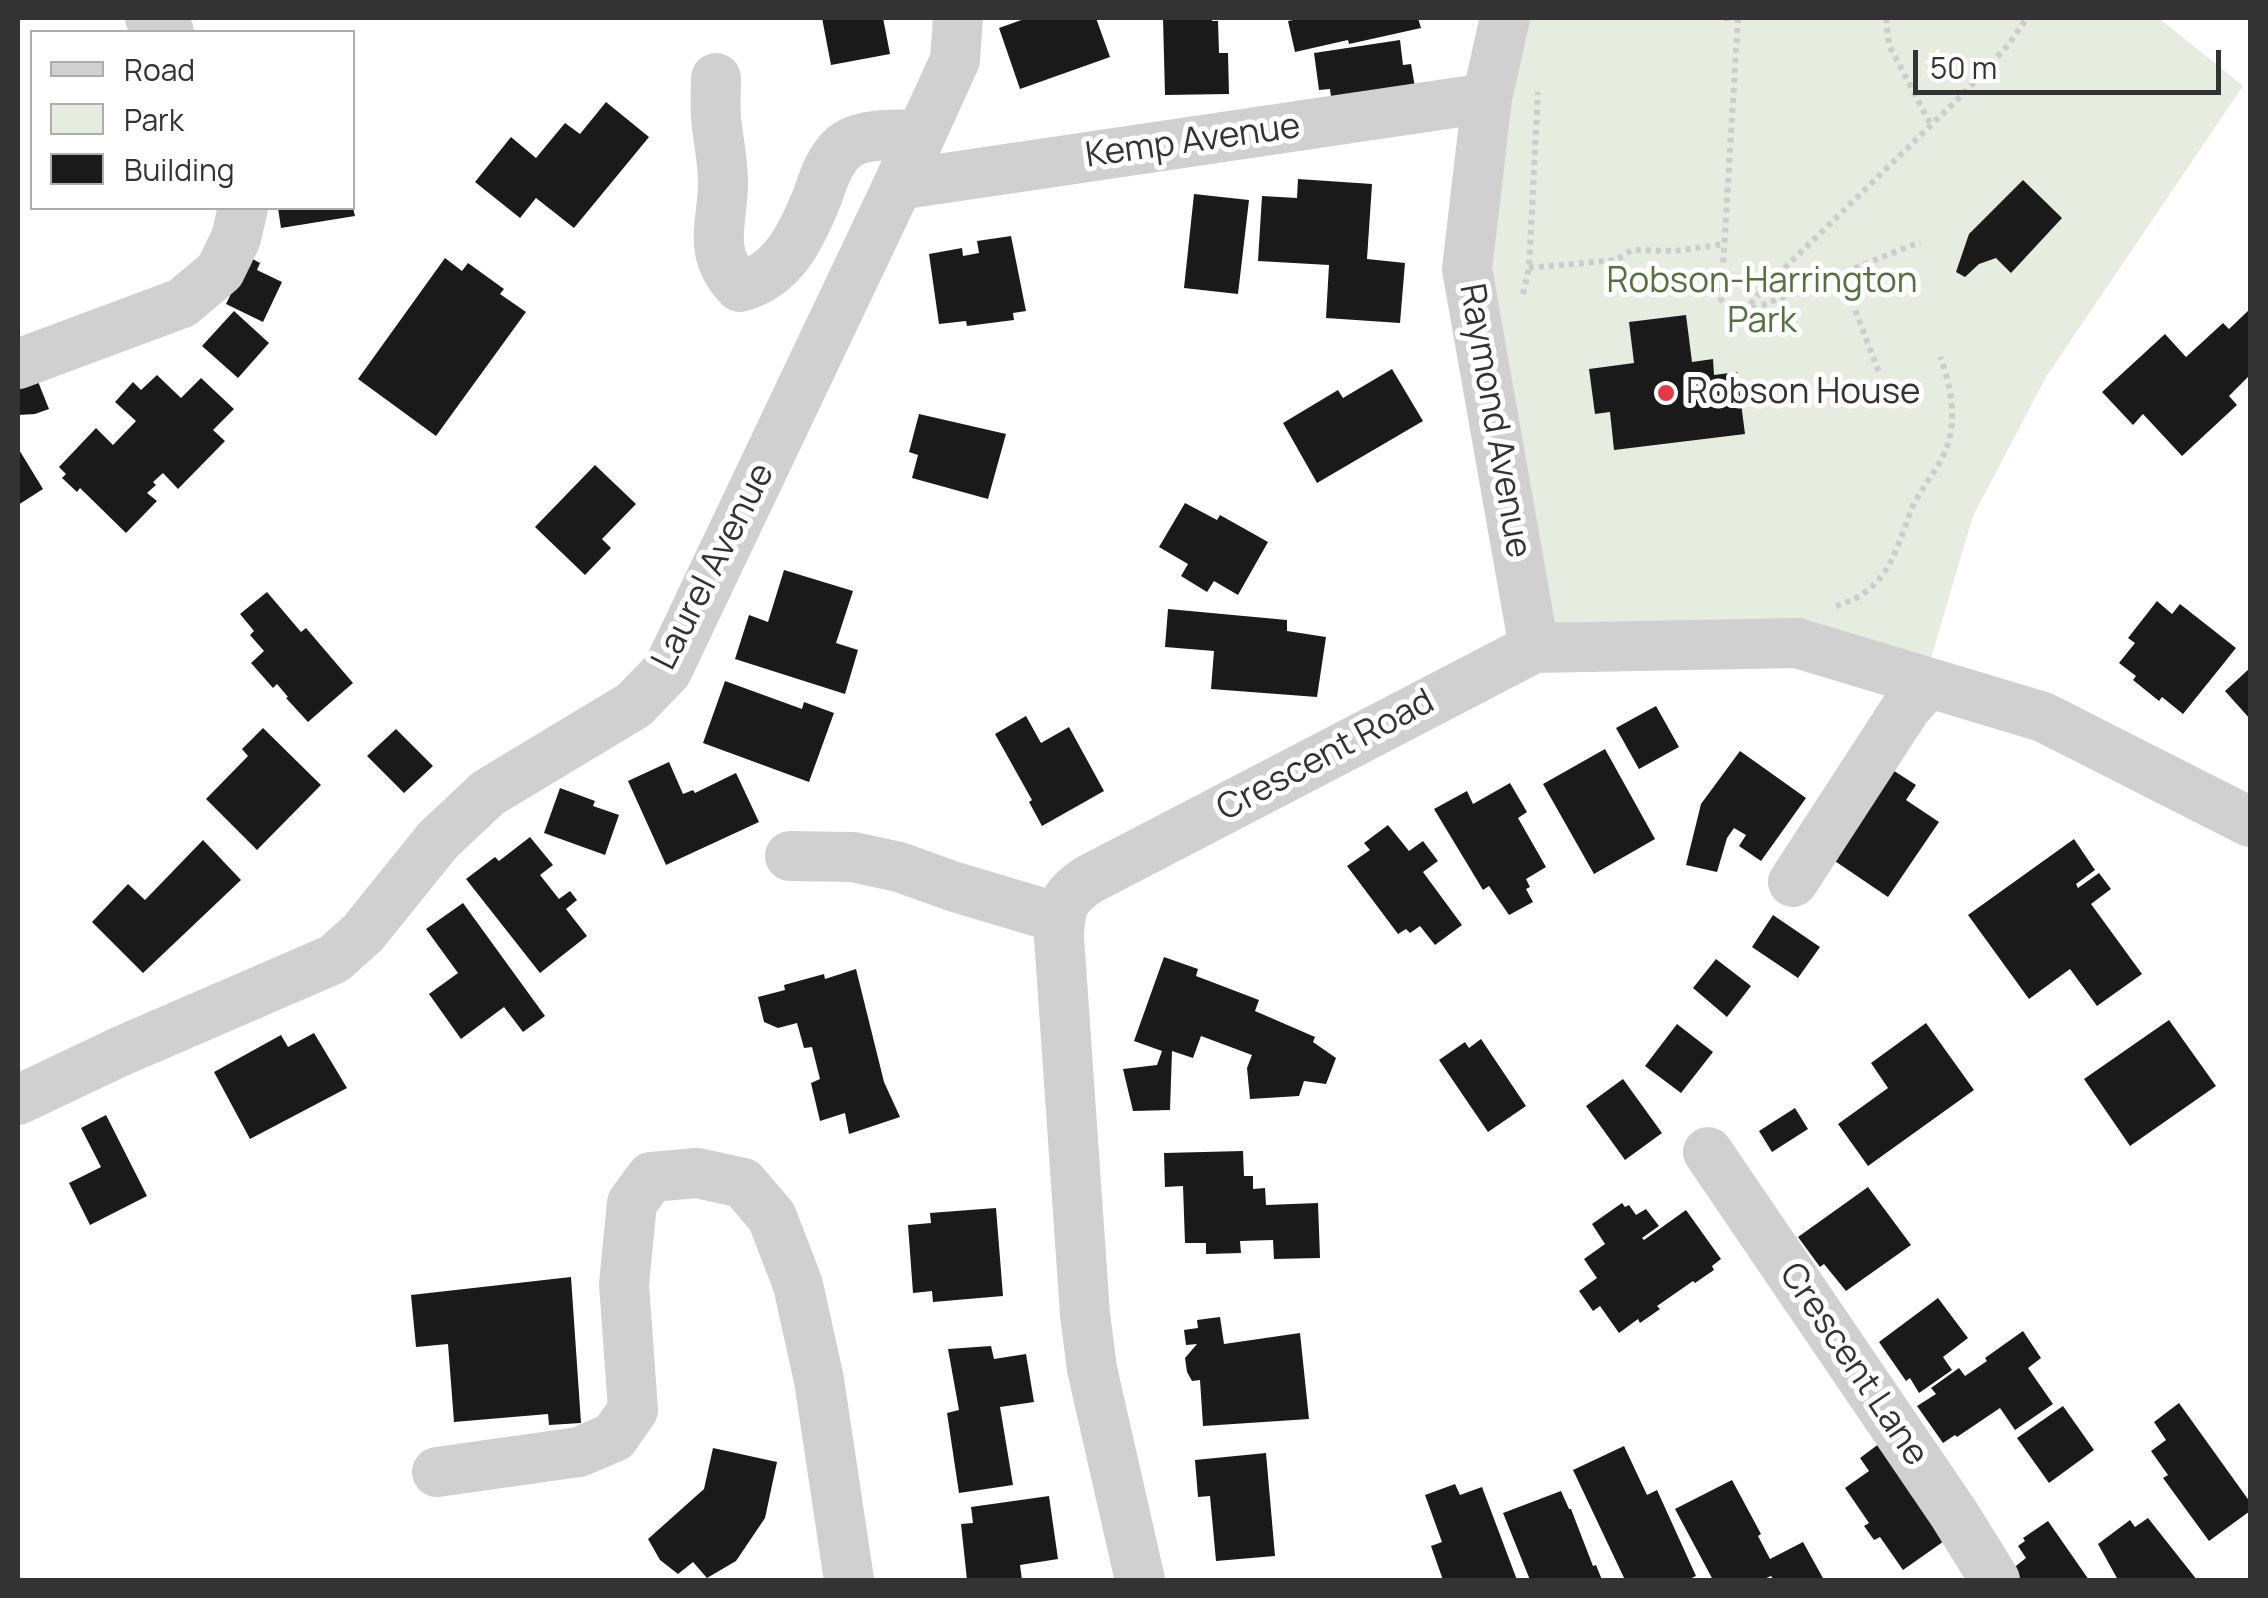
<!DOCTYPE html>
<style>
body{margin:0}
#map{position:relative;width:2268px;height:1598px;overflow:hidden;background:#fff;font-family:Manrope,sans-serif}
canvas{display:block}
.frame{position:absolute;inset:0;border:20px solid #333;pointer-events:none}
.legend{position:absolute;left:30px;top:30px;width:325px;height:180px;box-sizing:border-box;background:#fff;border:2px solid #adadad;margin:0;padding:12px 18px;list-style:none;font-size:30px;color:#333}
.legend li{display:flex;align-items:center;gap:20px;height:50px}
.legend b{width:50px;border:2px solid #adadad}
.scale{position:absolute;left:1913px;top:50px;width:308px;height:45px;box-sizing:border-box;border:5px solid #333;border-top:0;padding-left:12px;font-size:30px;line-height:35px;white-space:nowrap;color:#333;-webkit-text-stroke:8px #fff;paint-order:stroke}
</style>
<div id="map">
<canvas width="2268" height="1598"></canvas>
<div class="frame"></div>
<ul class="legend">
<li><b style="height:12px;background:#d0d0d0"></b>Road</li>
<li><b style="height:28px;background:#e6ecdf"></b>Park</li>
<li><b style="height:28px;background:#1a1a1a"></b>Building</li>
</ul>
<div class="scale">50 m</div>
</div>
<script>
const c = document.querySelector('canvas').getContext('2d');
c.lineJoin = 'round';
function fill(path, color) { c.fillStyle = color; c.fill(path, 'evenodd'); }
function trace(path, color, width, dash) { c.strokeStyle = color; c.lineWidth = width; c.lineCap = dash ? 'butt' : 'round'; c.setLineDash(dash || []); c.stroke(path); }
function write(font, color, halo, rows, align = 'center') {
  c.font = font + ' Manrope,sans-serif'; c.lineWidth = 10; c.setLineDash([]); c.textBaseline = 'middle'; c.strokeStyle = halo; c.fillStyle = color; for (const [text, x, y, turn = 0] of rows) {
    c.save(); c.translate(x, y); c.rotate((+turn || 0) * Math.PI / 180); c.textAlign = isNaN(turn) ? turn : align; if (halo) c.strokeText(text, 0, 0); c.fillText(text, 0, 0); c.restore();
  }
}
fill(new Path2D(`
 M1505,18H2159L2243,86L2046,377L1973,516L1924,682L1797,643L1534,648L1467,269Z`), '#e6ecdf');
fill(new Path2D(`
 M822,18H883L890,54L831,65Z
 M1027,18H1096L1110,57L1020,89L999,28Z
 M1163,18H1212V21H1218L1219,53H1228L1229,94L1165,95Z
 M1303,18H1418L1421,28L1349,44L1348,40L1295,52L1288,21Z
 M1400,40L1403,65L1411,64L1417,99L1333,112L1330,89L1319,90L1314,53Z
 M606,102L649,137L574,228L536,198L520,218L475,182L511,137L536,158L565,123L580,134Z
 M1298,179L1372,184L1367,259L1405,263L1400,323L1326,318L1329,265L1258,261L1262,196L1297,198Z
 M2023,180L2062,218L2011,273L1996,258L1979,264L1965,277L1956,272L1969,234Z
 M1194,194L1249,200L1238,294L1184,288Z
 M278,208H353L355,216L281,228Z
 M1011,236L1026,311L1013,313L1014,320L967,326L966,321L939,324L929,254L962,248L963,256L979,253L977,241Z
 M249,257L260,263L257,270L282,282L263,322L226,304Z
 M445,258L462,271L468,263L504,289L500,294L526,312L436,436L358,379Z
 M2250,309V375L2229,396L2237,405L2182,456L2143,414L2133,425L2102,392L2165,334L2186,357L2223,323L2229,329Z
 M234,311L269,343L238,378L202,346Z
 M1686,315L1692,362L1713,359L1714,375L1737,372L1745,434L1614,450L1610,412L1595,414L1589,369L1634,363L1629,322Z
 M1392,369L1423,421L1317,483L1283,423L1338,390L1343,398Z
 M157,375L181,398L201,378L234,409L213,430L225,441L178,489L163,473L153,482L156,485L147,493L157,501L126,533L80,488L77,492L62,478L66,474L59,467L96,428L113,445L136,421L115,402L133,382L141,390Z
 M37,379L49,409L35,414L18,415V386Z
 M919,414L1006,434L988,499L912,478L918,455L909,452Z
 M18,448L43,489L18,505Z
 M595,465L636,504L602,539L611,548L585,575L535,527Z
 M1185,503L1217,520L1220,515L1268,542L1238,595L1214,581L1207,592L1181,576L1188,564L1159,547Z
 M784,570L853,591L836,643L858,650L845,694L735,659L749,615L768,622Z
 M267,592L301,632L306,628L353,683L308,722L286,698L288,697L277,684L273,688L251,663L264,651L250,635L254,631L240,614Z
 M2157,601L2172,614L2180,604L2236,648L2183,714L2162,697L2159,701L2133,680L2136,676L2119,663L2135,643L2128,638Z
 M1168,609L1287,620V631L1326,637L1317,697L1211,689L1214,651L1165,647Z
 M2250,668V719L2225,691Z
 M725,681L802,709L804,702L834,713L809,782L703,743Z
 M1656,706L1679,747L1639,769L1616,728Z
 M1026,716L1041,743L1069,727L1104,791L1042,826L1029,802L1032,800L995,734Z
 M263,728L321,785L257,850L206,799L248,756L242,749Z
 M396,729L433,766L404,793L367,756Z
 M1605,749L1655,839L1594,874L1543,784Z
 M1740,751L1806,798L1761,861L1739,846L1746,835L1734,828L1727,838L1717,872L1686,865L1701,804Z
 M669,762L683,794L693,790L695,793L736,773L759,822L666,865L628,781Z
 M1888,767L1916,785L1906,800L1939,822L1888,897L1823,853Z
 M1510,783L1527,812L1518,818L1546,867L1526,879L1530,887L1526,889L1533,902L1509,915L1489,886L1483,890L1434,809L1467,791L1473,804Z
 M560,788L595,801L593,806L619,815L605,855L544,833Z
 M1388,825L1409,851L1423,841L1438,861L1423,872L1462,925L1435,945L1420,926L1410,933L1406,929L1398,934L1347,866L1370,850L1364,843Z
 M530,837L553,865L540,875L559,899L570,891L577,900L566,909L587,936L540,973L466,879L495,857L499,861Z
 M2074,839L2095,870L2076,884L2078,888L2099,873L2111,889L2091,904L2142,974L2097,1006L2070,969L2029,999L1968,915Z
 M203,840L241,880L143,973L92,922L128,884L145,900Z
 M463,903L545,1016L523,1032L504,1007L461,1039L429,994L458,973L426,929Z
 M1773,915L1820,947L1798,978L1752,947Z
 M1164,957L1198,969L1196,976L1259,1000L1255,1011L1315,1037L1313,1042L1336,1058L1326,1084L1304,1081L1299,1096L1250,1099L1247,1068L1252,1055L1201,1036L1193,1058L1172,1051L1170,1110L1133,1111L1123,1069L1157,1065L1162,1051L1134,1041Z
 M1716,959L1751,986L1727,1017L1693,988Z
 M856,969L884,1082L900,1117L849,1134L845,1113L820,1121L811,1083L820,1079L812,1047L804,1048L797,1023L778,1028L764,1022L758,997L785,990L784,985L824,974L825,979Z
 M2169,1020L2216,1086L2130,1146L2084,1079Z
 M1926,1023L1974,1090L1868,1166L1838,1124L1888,1088L1871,1063Z
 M1677,1024L1713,1052L1681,1093L1645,1066Z
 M314,1033L347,1088L250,1139L214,1072L281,1035L288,1047Z
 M1481,1039L1526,1106L1488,1132L1439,1060L1465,1042L1469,1048Z
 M1623,1079L1662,1133L1625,1160L1586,1106Z
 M1795,1108L1808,1129L1772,1152L1759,1131Z
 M106,1115L147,1196L90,1225L69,1183L101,1167L81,1128Z
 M1243,1151L1244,1176H1253V1189L1265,1188L1266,1205L1318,1203L1320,1258L1274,1259L1273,1240L1240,1241L1241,1253L1206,1254V1243H1185L1183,1186L1165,1187L1164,1153Z
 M1868,1187L1911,1245L1846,1291L1824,1264L1820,1267L1798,1237Z
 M1622,1203L1625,1207L1629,1205L1636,1215L1646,1209L1659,1226L1642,1238L1644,1240L1686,1210L1721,1259L1712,1266L1714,1270L1695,1283L1693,1281L1657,1306L1660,1309L1640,1323L1638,1319L1619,1333L1600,1306L1593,1311L1579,1291L1597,1278L1584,1259L1605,1244L1592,1224Z
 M996,1208L1003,1296L933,1302L932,1291L913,1293L908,1225L931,1223L930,1213Z
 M571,1277L581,1423L549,1425L548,1414L454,1422L448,1344L416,1347L411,1295Z
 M1938,1298L1968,1338L1943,1357L1952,1370L1919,1393L1910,1378L1906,1381L1879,1342Z
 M1220,1317L1224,1344L1300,1333L1309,1419L1203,1426L1200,1380L1192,1381L1187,1372L1185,1358L1197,1344L1186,1345L1184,1330L1198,1328L1197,1320Z
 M2023,1331L2041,1358L2028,1368L2053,1404L2015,1430L2000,1408L1957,1437L1955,1435L1943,1443L1917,1406L1936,1394L1931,1388L1959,1368L1965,1376L1987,1361L1985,1358Z
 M991,1346L994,1359L1026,1354L1034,1402L1000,1407L1013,1485L959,1493L947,1413L959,1410L948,1349Z
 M2179,1403L2250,1502V1511L2209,1541L2163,1478L2168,1475L2151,1451L2166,1440L2154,1422Z
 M2063,1406L2094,1450L2049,1483L2017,1438Z
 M1880,1443L1947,1539L1903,1570L1880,1537L1874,1540L1864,1526L1869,1523L1845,1488L1869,1471L1860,1458Z
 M1624,1446L1647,1495L1657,1490L1696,1576L1687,1580H1625L1573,1470Z
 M713,1448L777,1462L765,1518L736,1561L707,1578L693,1562L678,1574L660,1560L648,1539L704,1489Z
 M1266,1453L1275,1556L1216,1561L1210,1496L1198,1497L1195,1460Z
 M1732,1480L1761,1534L1758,1536L1770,1559L1803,1542L1824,1580H1774L1771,1576L1762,1580H1713L1675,1509Z
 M1455,1484L1460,1495L1482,1487L1517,1580H1443L1431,1546L1442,1542L1425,1495Z
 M1561,1491L1569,1509H1571L1593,1566L1596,1565L1602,1580H1530L1503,1513Z
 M1049,1496L1058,1559L1020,1565L1022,1580H967L961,1524L973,1523L971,1507Z
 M2148,1518L2197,1580H2118L2098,1544L2130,1520L2135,1527Z
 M2048,1521L2089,1580H2019L2012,1569L2026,1558L2018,1546L2025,1541L2023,1538Z`), '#1a1a1a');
trace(new Path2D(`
 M1724,18H1740
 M1738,18L1721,300L1732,312L1743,313L1920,242
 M1886,18L1889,45L1931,125
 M1529,268L1616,260L1632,250L1675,251L1724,244
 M1841,273L1880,375
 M1523,294L1529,268L1538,92
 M1744,312L1763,289L1966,91L2009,44L2027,18
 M1836,606C1888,591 1895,552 1912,508C1921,487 1939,469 1947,447C1957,419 1951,384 1940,357`), '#cdcdcd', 6, [5, 5]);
trace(new Path2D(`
 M150,18L169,32
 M1505,18L1487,98L1467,269L1534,648
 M716,78C716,91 715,105 716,118C718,139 723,161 723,182C723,224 706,252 740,287C784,275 802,235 818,195C824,177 830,159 844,147C861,132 900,135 921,134
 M898,185L1487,98
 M18,364L182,303L220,271L236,238L243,208
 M790,856L853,857L899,867L955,887L1059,918
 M1793,882L1906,708L1928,683
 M18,1100L119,1052L334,959L363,933L438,840L488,793L634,705L667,671L898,185L955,60L958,18
 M1708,1152L1954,1514L1995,1580
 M437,1472L579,1452L614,1437L633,1410L624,1284L632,1203L651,1177L697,1173L743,1183L772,1217L798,1285L819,1380L849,1580
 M1140,1580L1092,1369L1085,1314L1059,937C1060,907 1063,897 1088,880L1534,648L1797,643L2043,717L2250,822`), '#d0d0d0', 50);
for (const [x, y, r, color] of [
 [1666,393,10,"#e63946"]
]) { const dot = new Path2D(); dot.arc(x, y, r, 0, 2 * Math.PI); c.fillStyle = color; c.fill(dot); trace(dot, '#fff', 4); }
write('35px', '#333', '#fff', [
 ["Kemp Avenue",1193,142,-8],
 ["Raymond Avenue",1494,421,80],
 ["Laurel Avenue",714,567,-63],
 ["Crescent Road",1326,756,-28],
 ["Crescent Lane",1853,1365,56]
]);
write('35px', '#56703f', '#fff', [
 ["Robson-Harrington",1762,282],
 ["Park",1762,322]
]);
write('35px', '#333', '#fff', [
 ["Robson House",1686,393]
], 'left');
</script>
